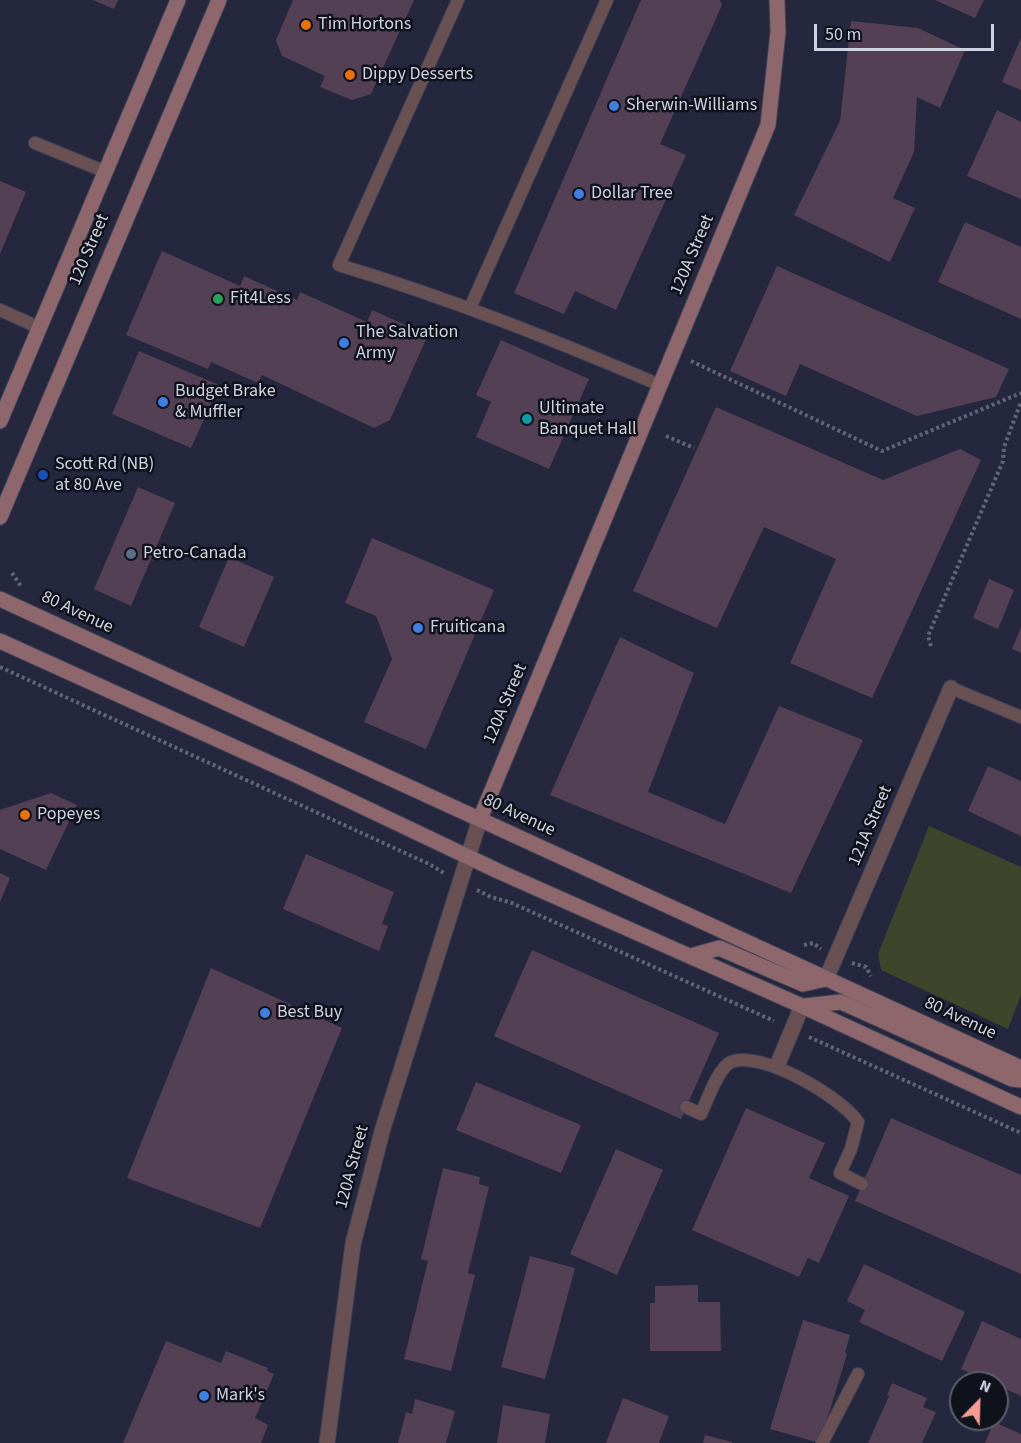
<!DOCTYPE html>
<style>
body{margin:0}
#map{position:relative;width:1021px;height:1443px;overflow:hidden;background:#24273e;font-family:"Source Sans 3",sans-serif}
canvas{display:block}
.north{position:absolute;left:949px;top:1371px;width:60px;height:60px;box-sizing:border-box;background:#0f111b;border:2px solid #5c5e6a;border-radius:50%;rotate:23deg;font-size:16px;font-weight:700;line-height:24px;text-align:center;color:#cfd2e1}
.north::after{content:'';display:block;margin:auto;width:21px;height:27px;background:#f59c92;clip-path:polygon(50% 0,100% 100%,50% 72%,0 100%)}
.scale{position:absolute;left:814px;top:24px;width:180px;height:27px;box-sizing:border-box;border:3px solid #cfd2e1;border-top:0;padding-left:8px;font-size:18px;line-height:21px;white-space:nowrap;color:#cfd2e1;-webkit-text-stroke:4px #0f111b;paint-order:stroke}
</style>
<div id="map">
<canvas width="1021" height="1443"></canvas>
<div class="north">N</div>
<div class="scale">50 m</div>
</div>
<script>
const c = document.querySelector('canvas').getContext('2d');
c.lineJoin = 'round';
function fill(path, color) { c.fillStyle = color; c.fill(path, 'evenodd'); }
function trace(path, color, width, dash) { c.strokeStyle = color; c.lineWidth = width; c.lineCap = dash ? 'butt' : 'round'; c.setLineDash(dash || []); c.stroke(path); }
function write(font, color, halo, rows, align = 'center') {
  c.font = font + ' "Source Sans 3",sans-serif'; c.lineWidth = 5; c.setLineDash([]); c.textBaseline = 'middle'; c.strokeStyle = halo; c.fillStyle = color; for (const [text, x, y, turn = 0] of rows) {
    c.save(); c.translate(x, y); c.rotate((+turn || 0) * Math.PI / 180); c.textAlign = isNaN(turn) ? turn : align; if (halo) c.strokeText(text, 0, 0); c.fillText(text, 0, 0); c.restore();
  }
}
fill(new Path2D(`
 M929,826L1021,867V995L1008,1029L881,970L878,954Z`), '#3e452b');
fill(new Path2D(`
 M93,0H118L114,9Z
 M293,0H414L371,94L352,100L320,87L325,76L282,56L276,40Z
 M641,0H720L722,5L660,144L686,155L616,310L575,291L564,314L514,293Z
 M935,0H984L975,18Z
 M851,21L918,28L965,50L940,108L917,97L914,152L893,198L915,208L890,262L794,215L840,121Z
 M1021,38V90L1002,82Z
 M997,110L1021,122V199L967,176Z
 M0,181L26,192L0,254Z
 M965,222L1021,247V319L938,282Z
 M162,251L240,286L244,276L297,300L300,292L367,322L372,310L428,335L390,420L374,428L262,375L258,383L211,362L208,369L126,335Z
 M777,266L1009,369L996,397L917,416L800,364L786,396L730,371Z
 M501,340L589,379L549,469L476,437L491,402L476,395Z
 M139,351L219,385L191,448L112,414Z
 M716,407L883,480L960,449L981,460L872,698L790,663L836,559L764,527L717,628L633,591Z
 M138,487L175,503L131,606L94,589Z
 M372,538L494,590L426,749L364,722L392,659L376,616L345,603Z
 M229,557L274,577L244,647L199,627Z
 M989,579L1014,590L998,629L973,618Z
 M1021,627V653L1012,649Z
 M620,637L694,673L648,792L725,824L779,706L863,740L791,893L550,795Z
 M988,766L1021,781V836L968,811Z
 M51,793L77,805L46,870L0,849V810Z
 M306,854L394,892L382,924L388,926L379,951L283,909Z
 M0,873L10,878L0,902Z
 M532,950L719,1033L681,1119L494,1036Z
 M211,968L342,1028L260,1228L127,1178Z
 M476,1082L581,1125L561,1173L456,1130Z
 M746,1108L825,1143L809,1178L849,1196L819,1263L808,1258L799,1277L692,1230Z
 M891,1118L1021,1175V1274L855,1201Z
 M616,1149L663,1170L617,1275L570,1254Z
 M443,1168L480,1177L479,1184L489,1187L468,1273L475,1275L451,1371L404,1359L428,1261L421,1259Z
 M530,1256L575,1268L545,1379L501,1367Z
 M864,1264L965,1312L942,1361L859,1322L865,1310L847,1301Z
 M698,1285V1302H720L721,1351H650V1303H655V1286Z
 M803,1320L850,1335L845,1353L847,1354L820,1443L770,1429Z
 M982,1321L1021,1339V1396L997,1385V1383H992L961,1369Z
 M166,1341L221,1363L226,1351L268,1368L267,1371L274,1374L255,1418L268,1425L261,1443H123Z
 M892,1383L927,1398L923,1407L936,1412L922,1443H868L889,1396L887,1395Z
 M623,1398L669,1416L659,1443H606Z
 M415,1399L455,1411L446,1443H398L406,1412L412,1414Z
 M503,1405L550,1414L545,1443H497Z
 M994,1422L1021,1434V1443H985Z
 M705,1435L732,1442V1443H703Z`), '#534055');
const lane = new Path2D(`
 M458,0L339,265C449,298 554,340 660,385
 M35,143L106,172
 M470,308L607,0
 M0,310L40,328
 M951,688L1021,717
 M686,1107L701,1114C707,1101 718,1068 731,1062C762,1050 841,1097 858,1122L851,1149L840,1173L862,1184
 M822,1443L858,1374`);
const street = new Path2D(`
 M826,979L951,688
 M777,1066L802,1006
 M327,1443L353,1244L383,1128L480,819`);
const secondary = new Path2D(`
 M0,421L178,0
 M0,517L219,0
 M0,599L1021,1068
 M0,641L296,775L500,872L802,1006L1021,1107
 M480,819L768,125L778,32L777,0
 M691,956L719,948L803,984L826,979
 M804,1006L841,1002L1012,1079L1021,1080`);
trace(lane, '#3f4258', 14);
trace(street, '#3f4258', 17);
trace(secondary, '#3f4258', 17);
trace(new Path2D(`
 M691,361L882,451L1021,393
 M666,436L694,448
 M12,573L21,586
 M931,646L928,636L1003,461L1004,447L1021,402
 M0,667L429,864L444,873
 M477,890L491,897L512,903L774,1021
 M804,945L813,943L821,949
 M852,963L866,967L871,976
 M809,1037L1021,1133`), '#626579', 4, [3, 3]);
trace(lane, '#695153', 12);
trace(street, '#695153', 15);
trace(secondary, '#8d676b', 15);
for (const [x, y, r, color] of [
 [306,25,6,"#e8710a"],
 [350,75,6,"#e8710a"],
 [614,106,6,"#3f7fe0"],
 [579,194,6,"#3f7fe0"],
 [218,299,6,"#2e9e5b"],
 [344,343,6,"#3f7fe0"],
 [163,402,6,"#3f7fe0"],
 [527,419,6,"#0f9aa8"],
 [43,475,6,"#1a4fb4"],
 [131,554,6,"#5c6f8a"],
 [418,628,6,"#3f7fe0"],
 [25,815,6,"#e8710a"],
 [265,1013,6,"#3f7fe0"],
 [204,1396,6,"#3f7fe0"]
]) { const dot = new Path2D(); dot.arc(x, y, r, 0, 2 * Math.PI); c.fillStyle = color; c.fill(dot); trace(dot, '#0f111b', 2); }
write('18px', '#cfd2e1', '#0f111b', [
 ["Tim Hortons",318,25],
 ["Dippy Desserts",362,75],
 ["Sherwin-Williams",626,106],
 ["Dollar Tree",591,194],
 ["Fit4Less",230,299],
 ["The Salvation",356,333],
 ["Army",356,354],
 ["Budget Brake",175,392],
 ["& Muffler",175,413],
 ["Ultimate",539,409],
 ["Banquet Hall",539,430],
 ["Scott Rd (NB)",55,465],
 ["at 80 Ave",55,486],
 ["Petro-Canada",143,554],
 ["Fruiticana",430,628],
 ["Popeyes",37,815],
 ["Best Buy",277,1013],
 ["Mark's",216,1396]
], 'left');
write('18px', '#cfd2e1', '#0f111b', [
 ["120 Street",90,250,-67],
 ["120A Street",693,255,-67],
 ["80 Avenue",77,613,25],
 ["120A Street",506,704,-67],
 ["80 Avenue",519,816,25],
 ["121A Street",871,826,-67],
 ["80 Avenue",960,1019,25],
 ["120A Street",353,1167,-75]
]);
</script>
